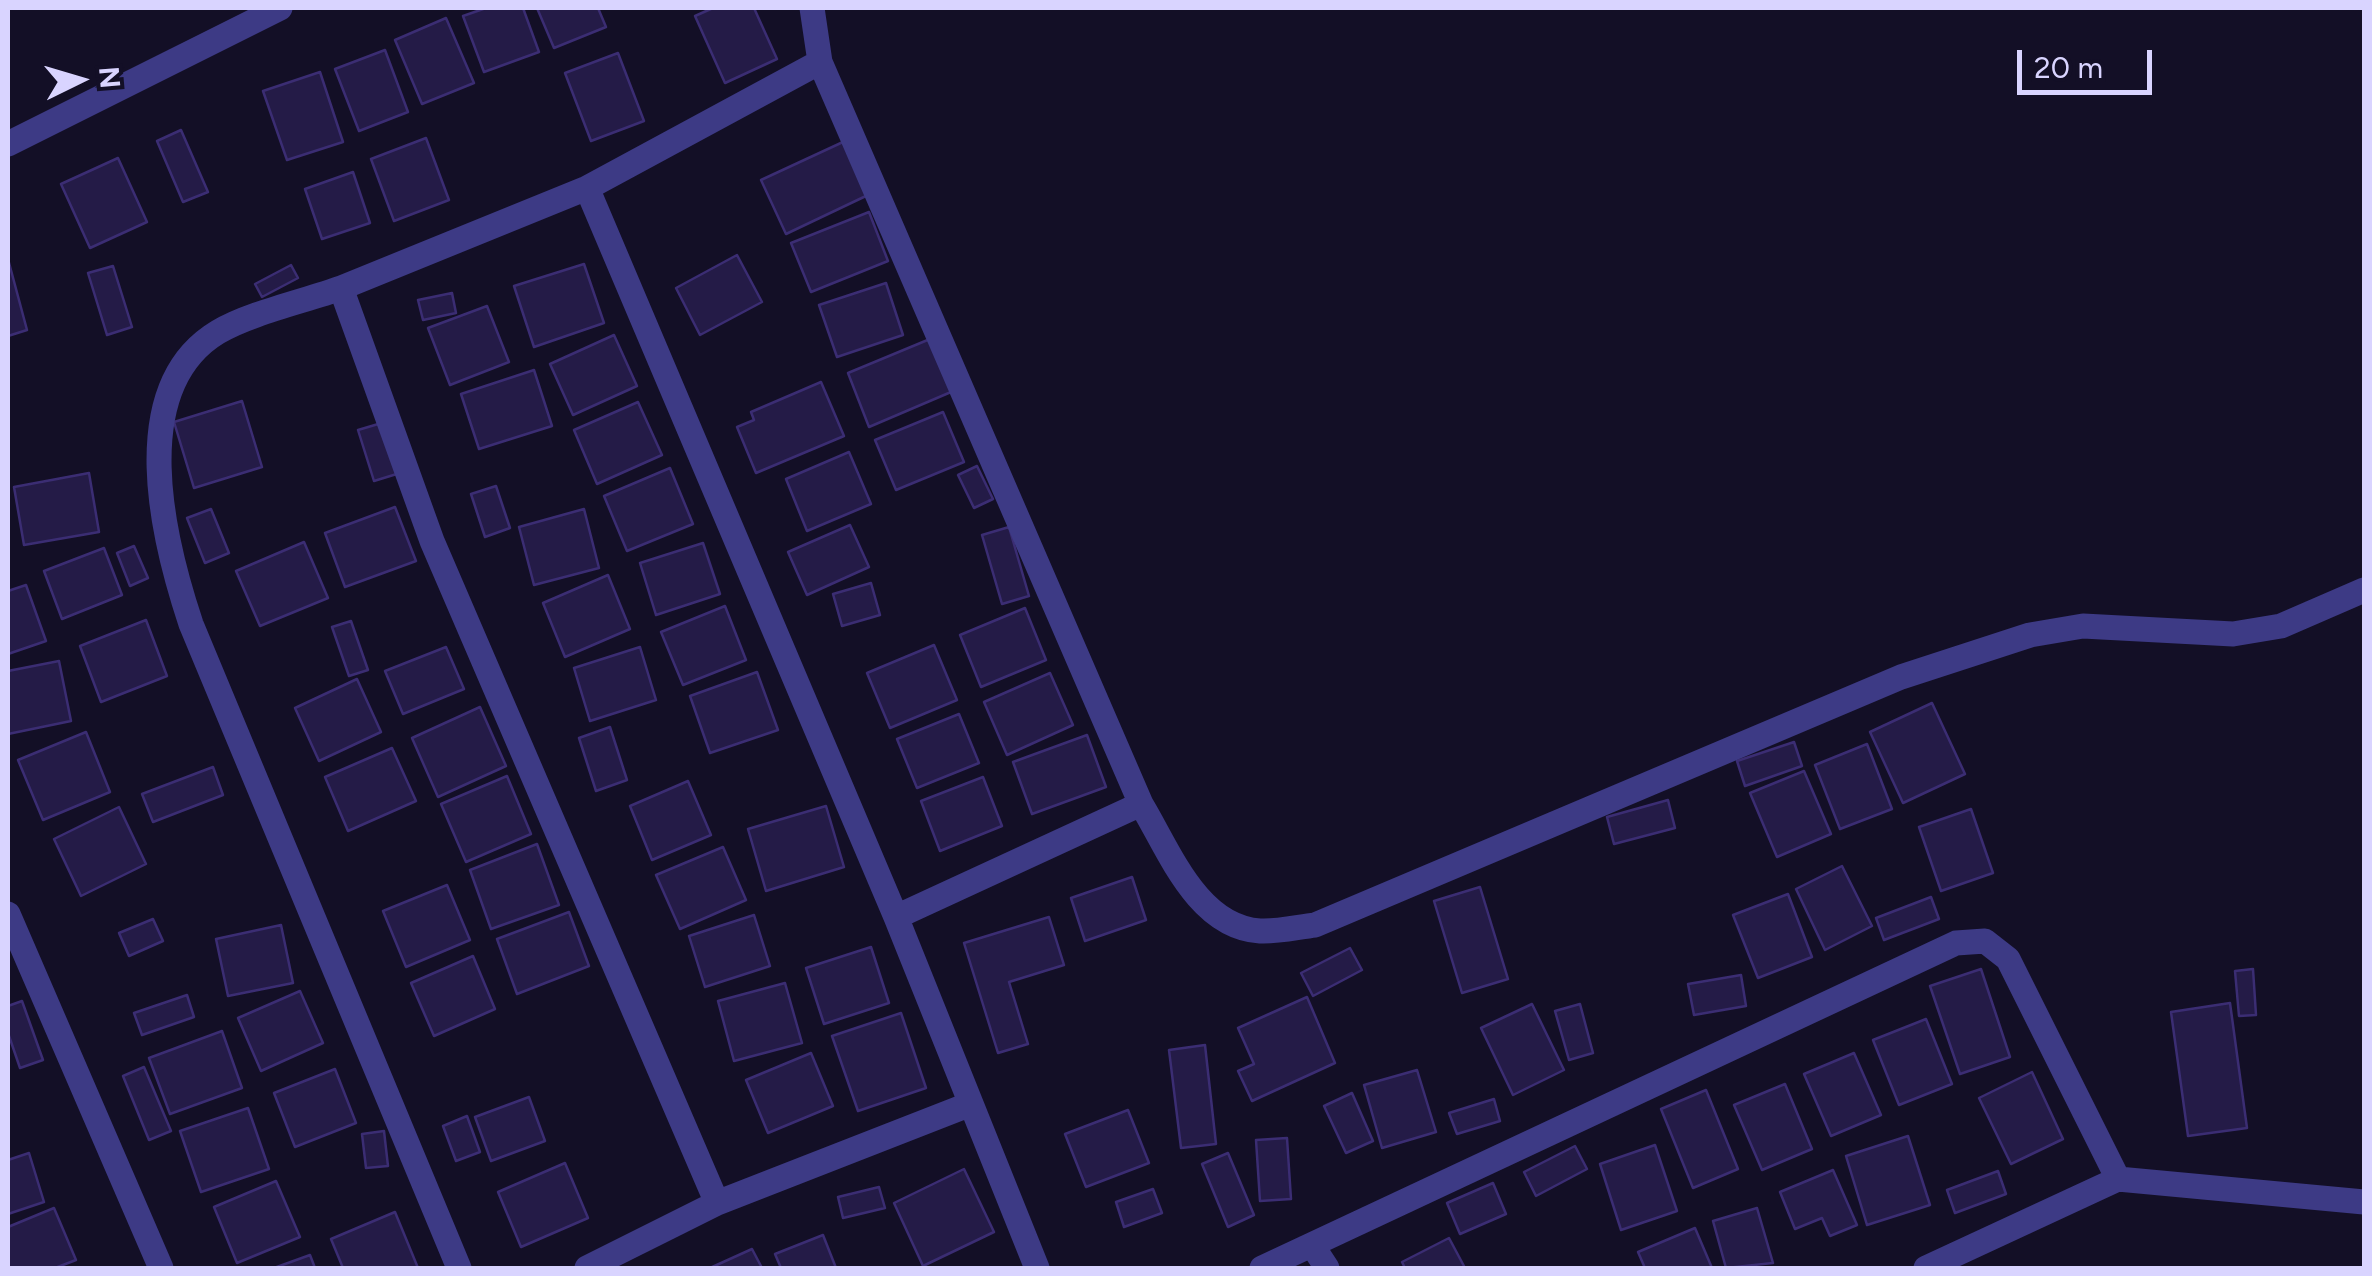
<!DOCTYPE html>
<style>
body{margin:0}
#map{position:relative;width:2372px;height:1276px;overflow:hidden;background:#130f26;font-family:Figtree,sans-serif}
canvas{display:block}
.frame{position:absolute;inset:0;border:10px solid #d9d4ff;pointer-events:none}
.north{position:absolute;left:30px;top:30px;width:100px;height:100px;-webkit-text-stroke:8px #130f26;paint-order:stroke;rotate:85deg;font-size:28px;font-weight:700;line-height:40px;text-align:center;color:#d9d4ff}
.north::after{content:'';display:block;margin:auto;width:35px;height:45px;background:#d9d4ff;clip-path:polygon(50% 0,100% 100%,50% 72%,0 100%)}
.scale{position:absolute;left:2017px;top:50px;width:135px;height:45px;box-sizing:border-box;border:5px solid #d9d4ff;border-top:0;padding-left:12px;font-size:30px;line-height:35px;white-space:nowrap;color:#d9d4ff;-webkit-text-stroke:8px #130f26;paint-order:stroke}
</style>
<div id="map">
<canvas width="2372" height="1276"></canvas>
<div class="frame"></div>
<div class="north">N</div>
<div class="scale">20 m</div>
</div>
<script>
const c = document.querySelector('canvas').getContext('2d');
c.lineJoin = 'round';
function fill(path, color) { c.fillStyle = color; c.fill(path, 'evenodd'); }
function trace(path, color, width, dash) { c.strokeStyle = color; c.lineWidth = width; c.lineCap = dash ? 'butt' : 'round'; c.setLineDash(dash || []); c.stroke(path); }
const building = new Path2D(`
 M486,8H523L539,52L484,72L463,16Z
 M537,8H598L606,27L554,48Z
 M713,8H754L777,59L725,83L695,16Z
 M446,18L474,83L422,104L395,40Z
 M385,50L408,112L359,131L335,69Z
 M618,53L644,121L591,141L565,73Z
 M320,72L343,142L287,160L263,91Z
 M181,130L208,192L183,202L157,141Z
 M426,138L449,200L394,221L371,159Z
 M843,142L868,195L786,234L761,180Z
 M118,158L147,222L90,248L61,184Z
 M353,172L370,223L322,239L305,189Z
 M869,212L888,261L811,292L791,243Z
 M737,255L762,302L700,335L676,288Z
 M8,259L27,330L8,336Z
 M584,264L604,323L534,347L514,286Z
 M291,265L298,278L262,297L255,284Z
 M113,266L132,327L107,335L88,273Z
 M886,283L903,335L837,357L819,305Z
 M452,293L456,313L423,320L418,300Z
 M487,306L509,362L450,385L428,328Z
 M614,335L637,386L573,415L550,364Z
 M930,339L951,392L869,427L848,373Z
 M534,370L552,426L479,449L461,394Z
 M821,382L844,436L756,473L737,427L754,420L751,412Z
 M242,401L262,467L194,488L174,422Z
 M638,402L662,455L597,484L574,430Z
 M943,412L964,462L896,490L875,440Z
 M385,422L400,473L374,481L358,430Z
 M849,452L871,504L807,531L786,479Z
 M977,466L993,499L974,508L958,475Z
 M670,468L693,524L627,551L604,496Z
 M89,473L99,532L24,545L14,487Z
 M496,486L510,528L485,537L471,494Z
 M395,507L416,561L345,587L325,533Z
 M211,509L229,553L205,563L187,518Z
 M584,509L599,568L534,585L519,527Z
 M850,525L869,567L807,595L788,552Z
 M1009,527L1029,596L1002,604L982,535Z
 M304,542L328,598L260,626L236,571Z
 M703,543L720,594L656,615L640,563Z
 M134,546L148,578L130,586L117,553Z
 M104,548L122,595L62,619L44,571Z
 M608,575L630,629L565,657L543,603Z
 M871,583L880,615L842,626L833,594Z
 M26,585L46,641L8,654V591Z
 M725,606L746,660L683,685L661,632Z
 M1025,608L1046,660L981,687L960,635Z
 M146,620L167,676L101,702L80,646Z
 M351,621L368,670L349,676L332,627Z
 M934,645L957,700L890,728L867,673Z
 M446,647L464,689L403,714L385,671Z
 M640,647L656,700L590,721L574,668Z
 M59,661L71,721L8,734V671Z
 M757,672L778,730L710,753L690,696Z
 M1050,673L1073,725L1007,755L984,702Z
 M357,679L381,732L319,761L295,708Z
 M1932,703L1965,774L1903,803L1870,732Z
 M480,707L506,766L438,797L412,738Z
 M959,714L979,763L917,788L897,739Z
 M610,727L627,780L596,791L579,738Z
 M86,732L110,792L43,820L18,760Z
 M1087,735L1106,787L1032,814L1013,762Z
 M1794,742L1802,766L1745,786L1737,761Z
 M1867,744L1892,809L1840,829L1815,765Z
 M392,748L416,801L348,831L325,777Z
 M213,767L223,795L153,822L142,794Z
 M1804,771L1831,834L1777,857L1750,793Z
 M507,776L531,834L466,862L441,804Z
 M983,777L1002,826L940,851L921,801Z
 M688,781L711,835L652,860L630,806Z
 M1668,800L1675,828L1614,844L1607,817Z
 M826,806L844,867L766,891L748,829Z
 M119,807L146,864L81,896L54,839Z
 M1971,809L1993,873L1941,891L1919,827Z
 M537,844L559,905L491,929L470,870Z
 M723,847L746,900L680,929L656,875Z
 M1842,866L1872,926L1825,950L1796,889Z
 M1132,877L1146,920L1085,941L1071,898Z
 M447,885L470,940L406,967L383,911Z
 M1480,887L1508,979L1462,993L1434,901Z
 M1788,894L1812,957L1758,978L1733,915Z
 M1931,897L1939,919L1884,940L1876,918Z
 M569,912L589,966L517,994L497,939Z
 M754,915L770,966L705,987L689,936Z
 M1049,917L1064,965L1009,982L1028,1044L998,1053L964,943Z
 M153,919L163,941L129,956L119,933Z
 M281,925L293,983L228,996L216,939Z
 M871,947L889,1003L824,1024L806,968Z
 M1350,948L1362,970L1313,996L1301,973Z
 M473,956L495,1009L434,1036L411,983Z
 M1981,969L2010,1057L1960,1074L1930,986Z
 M2253,969L2256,1015L2239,1016L2235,971Z
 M1741,975L1746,1006L1694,1015L1688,984Z
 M785,983L802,1043L734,1061L718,1001Z
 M300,991L323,1043L261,1071L238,1018Z
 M187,995L194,1017L142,1035L134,1013Z
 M1307,997L1335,1063L1252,1101L1238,1071L1254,1064L1238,1028Z
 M22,1001L43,1060L20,1068L8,1033V1006Z
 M2230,1003L2247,1128L2188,1136L2171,1012Z
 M1532,1004L1564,1070L1513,1095L1481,1028Z
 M1580,1004L1593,1053L1569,1060L1555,1011Z
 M901,1013L926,1088L858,1111L832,1036Z
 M1926,1019L1952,1084L1899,1105L1873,1040Z
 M222,1031L242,1088L170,1114L149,1058Z
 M1205,1045L1216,1144L1181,1148L1169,1050Z
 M811,1053L833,1106L768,1133L746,1080Z
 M1854,1053L1881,1115L1831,1136L1804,1074Z
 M144,1067L171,1131L149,1140L123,1076Z
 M335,1069L356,1123L295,1147L274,1093Z
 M1417,1070L1436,1132L1382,1148L1364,1085Z
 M2032,1072L2063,1139L2011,1164L1979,1098Z
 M1785,1084L1812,1149L1762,1170L1734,1105Z
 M1706,1090L1738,1169L1693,1188L1661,1109Z
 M1352,1093L1373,1141L1346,1153L1324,1106Z
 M529,1097L545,1141L491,1161L475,1117Z
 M1494,1099L1500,1121L1457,1134L1449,1113Z
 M248,1108L269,1169L201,1192L180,1131Z
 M1128,1110L1149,1163L1086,1187L1065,1134Z
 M467,1116L480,1152L456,1161L443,1126Z
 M384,1131L388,1166L366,1168L362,1134Z
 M1908,1136L1930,1205L1867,1225L1846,1156Z
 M1287,1138L1291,1199L1260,1201L1256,1140Z
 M1655,1145L1677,1211L1621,1230L1600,1164Z
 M1575,1146L1587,1169L1536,1196L1524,1172Z
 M29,1153L44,1202L8,1214V1160Z
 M1228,1153L1254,1215L1228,1227L1202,1164Z
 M565,1163L588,1218L521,1247L498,1192Z
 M964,1169L994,1232L923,1266L894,1203Z
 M1833,1170L1857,1225L1830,1236L1822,1218L1795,1229L1780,1192Z
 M1998,1171L2006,1194L1955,1213L1947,1190Z
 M276,1181L300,1237L237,1263L214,1207Z
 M1493,1183L1506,1214L1460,1234L1447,1203Z
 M879,1187L885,1208L843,1218L838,1197Z
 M1153,1189L1162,1213L1124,1227L1116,1202Z
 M54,1208L76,1260L55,1268H8V1227Z
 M1757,1208L1773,1263L1726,1268L1713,1221Z
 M395,1212L418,1268H343L331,1239Z
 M1695,1228L1712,1268H1645L1638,1252Z
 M823,1235L836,1268H781L775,1254Z
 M1449,1238L1465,1268H1405L1402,1262Z
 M752,1249L762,1268H710Z
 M310,1255L315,1268H274Z`);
fill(building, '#241b47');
trace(building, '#3b2d73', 2.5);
trace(new Path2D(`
 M812,8L820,62L1141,804C1169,850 1197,927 1260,931C1277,932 1298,927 1315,925L1901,677L2030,635L2083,626L2233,634L2281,626L2364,590
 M8,144L280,8
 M587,188L896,917L1037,1268
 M341,288C305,301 250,313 218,332C125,388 163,540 191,624L459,1268
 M8,914L161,1268
 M896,917L1141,804
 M717,1203L432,541L341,288L587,188L820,62
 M1312,1245L1327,1268
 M587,1268L717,1203L968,1105
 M1262,1268L1956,943L1985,941L2008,959L2118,1179
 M1926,1268L2118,1179L2364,1202`), '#3d3a85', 25);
</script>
